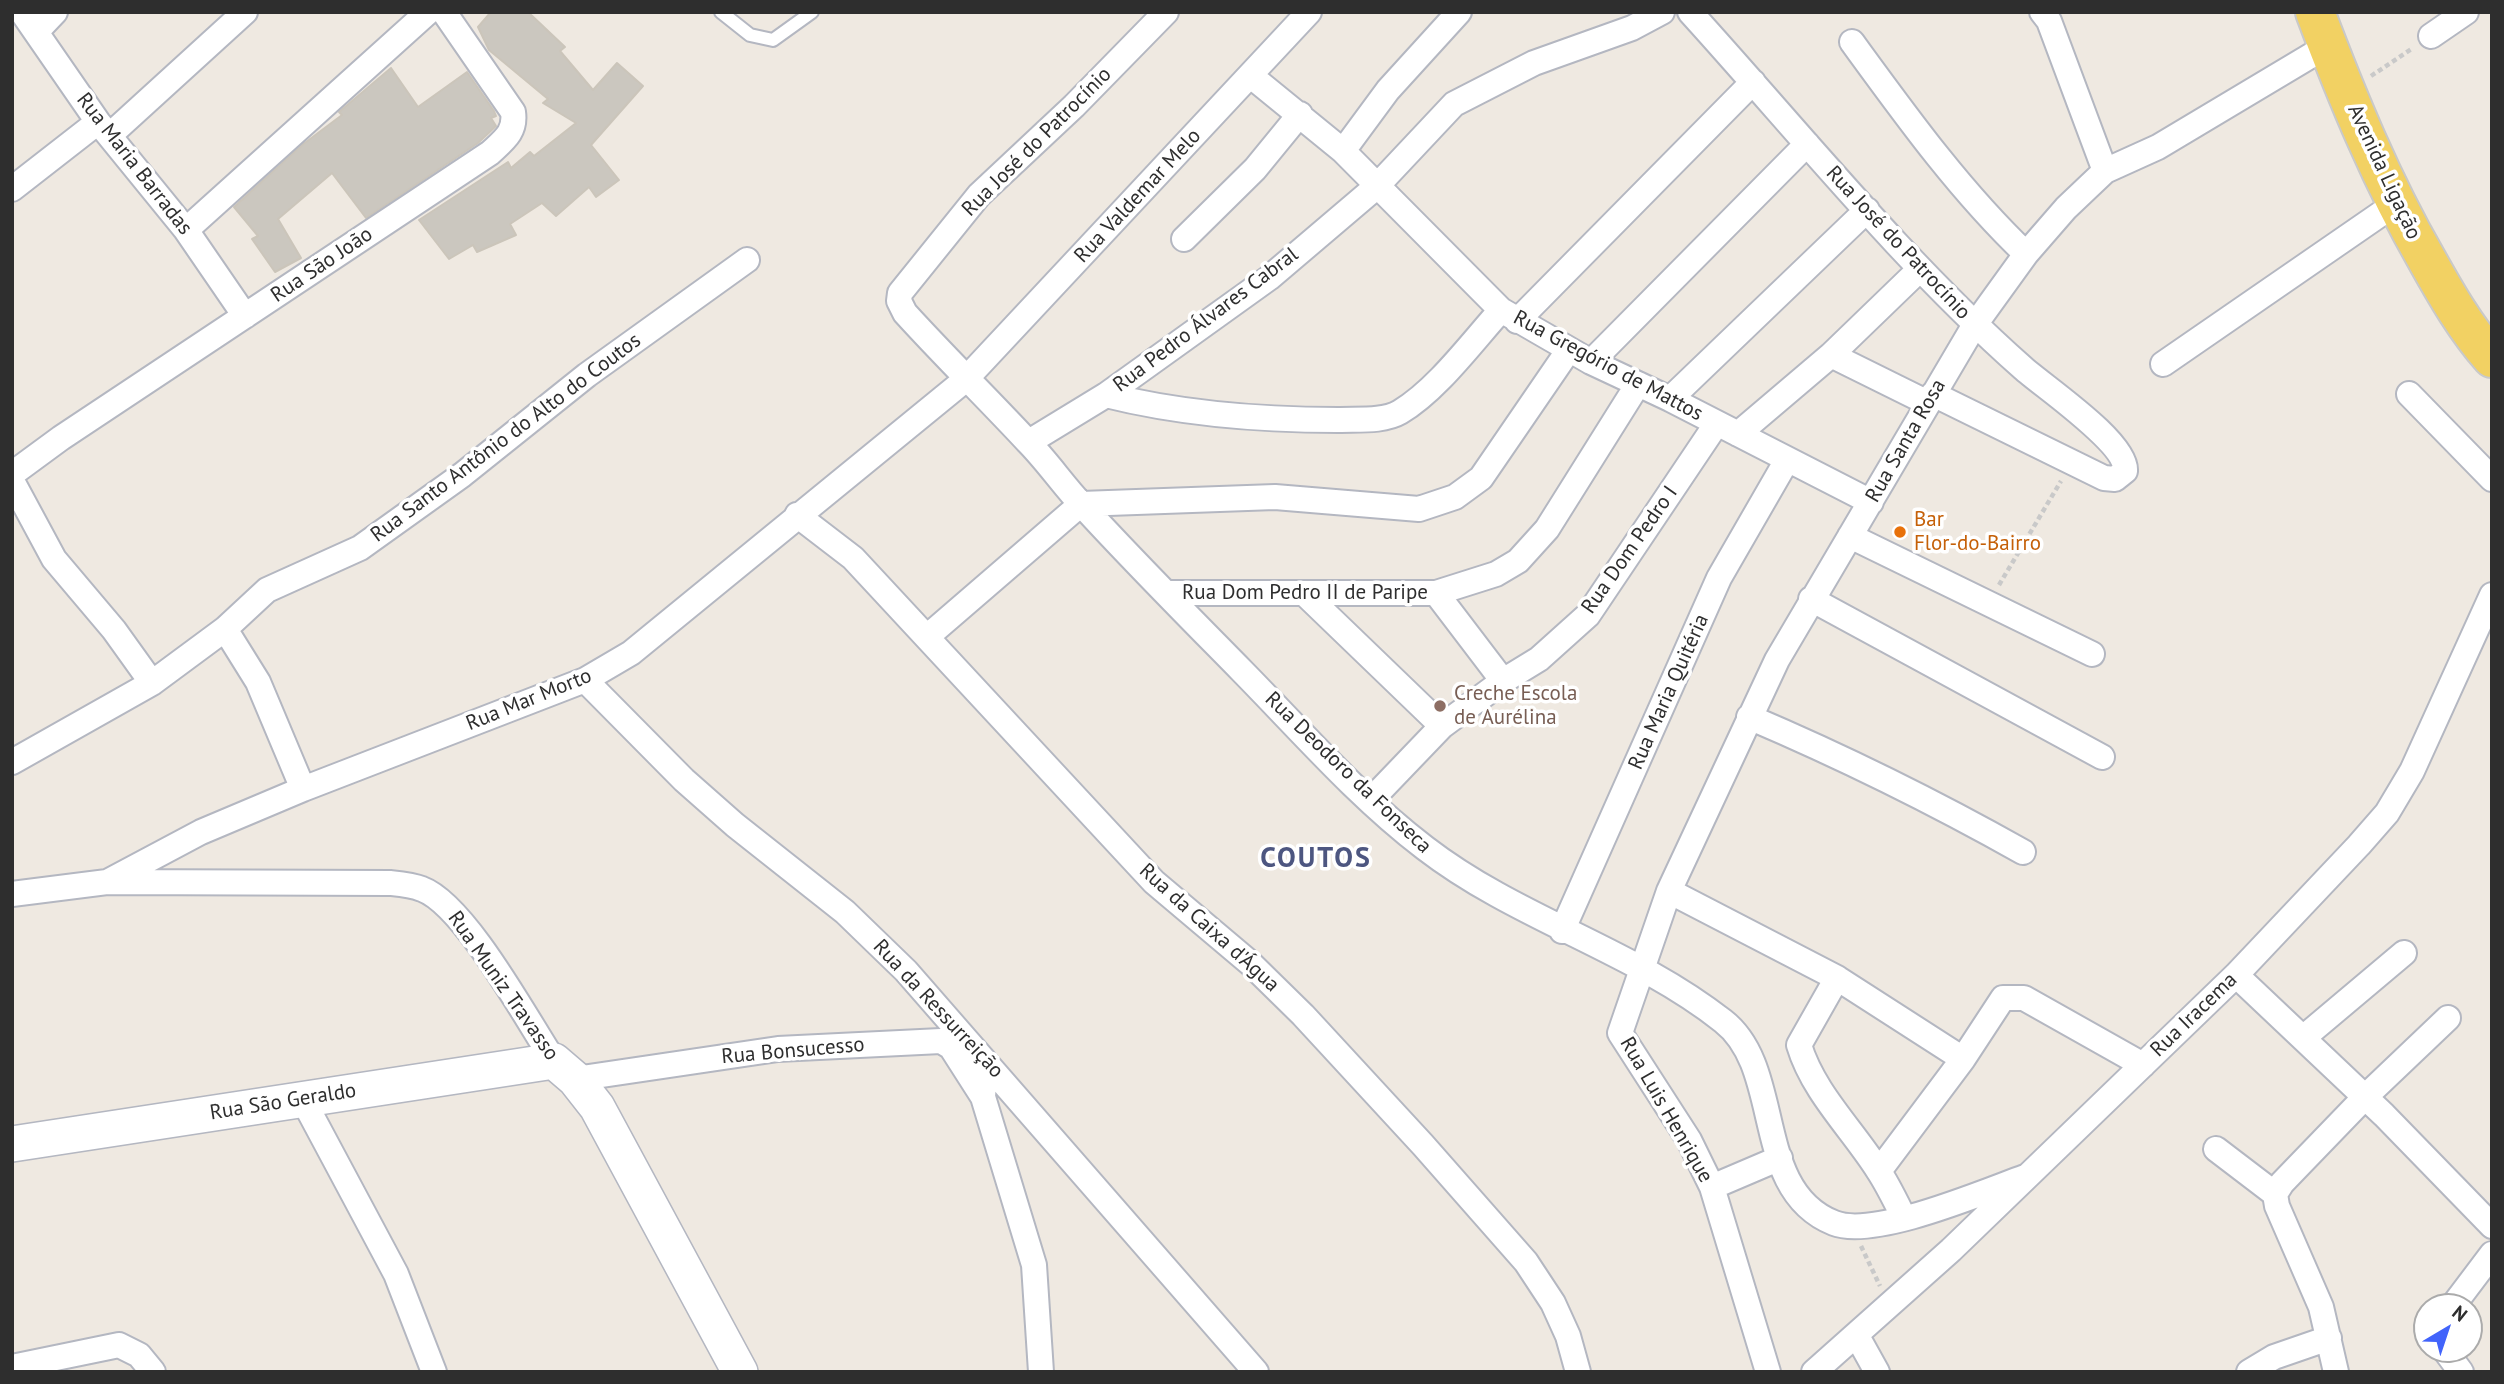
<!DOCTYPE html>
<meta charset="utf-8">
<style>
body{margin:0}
#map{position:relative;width:2504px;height:1384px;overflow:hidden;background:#efe9e1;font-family:"PT Sans",sans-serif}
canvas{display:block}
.frame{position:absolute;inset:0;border:14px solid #2e2e2e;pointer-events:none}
.north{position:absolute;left:2413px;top:1293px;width:70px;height:70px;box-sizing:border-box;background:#fff;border:2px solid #ababab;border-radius:50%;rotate:39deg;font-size:19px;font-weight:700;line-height:28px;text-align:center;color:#2e2e2e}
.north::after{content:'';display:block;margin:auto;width:24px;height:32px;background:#4264fb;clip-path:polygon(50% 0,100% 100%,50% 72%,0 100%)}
</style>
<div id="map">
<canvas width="2504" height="1384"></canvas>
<div class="frame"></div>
<div class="north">N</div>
</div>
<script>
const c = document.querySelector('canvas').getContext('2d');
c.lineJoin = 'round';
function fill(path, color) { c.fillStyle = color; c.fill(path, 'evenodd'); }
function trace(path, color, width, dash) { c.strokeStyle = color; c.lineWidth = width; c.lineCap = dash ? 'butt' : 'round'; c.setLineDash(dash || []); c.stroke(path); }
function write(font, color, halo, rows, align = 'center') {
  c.font = font + ' "PT Sans",sans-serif'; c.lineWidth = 7; c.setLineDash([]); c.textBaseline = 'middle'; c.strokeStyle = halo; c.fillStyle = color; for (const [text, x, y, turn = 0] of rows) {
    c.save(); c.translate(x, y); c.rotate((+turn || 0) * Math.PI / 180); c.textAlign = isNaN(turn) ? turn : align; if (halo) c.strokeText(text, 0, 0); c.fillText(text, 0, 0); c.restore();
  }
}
const building = new Path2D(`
 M491,12H528L565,47L560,51L593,90L617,63L643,86L591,145L619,180L596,197L589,187L556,216L542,203L510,224L516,235L477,252L473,245L449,259L419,220L508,162L511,168L530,152L534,156L576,123L543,103L548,99L489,50L478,27Z
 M391,68L418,107L467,72L494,111L496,116L491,118L496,126L478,143L366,218L332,173L278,219L301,258L275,272L252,239L258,236L234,207L302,145L342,115L339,112Z`);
fill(building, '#cbc7bf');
trace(building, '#cbc5ba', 2);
const lane = new Path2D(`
 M721,12L750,35L773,40L812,12`);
const street = new Path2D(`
 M22,12L98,122L186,230L245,316
 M1166,12L1074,106L979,195L900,293L899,301L905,313C945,357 987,398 1027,441C1047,461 1063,485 1082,505C1134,562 1189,617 1242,671C1301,731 1358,797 1425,848C1517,919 1633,950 1723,1021C1785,1069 1751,1190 1834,1223C1874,1239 1983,1192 2025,1177
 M1690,12C1799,132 1901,260 2023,368C2044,387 2128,443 2125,471L2115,479L2104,478L1933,394
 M2042,12L2049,21L2105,171
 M36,32L55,12
 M2431,36L2466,12
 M1852,42C1906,116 1959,190 2026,254
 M1251,76L1343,151L1501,310L1591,362L1670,399L1871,502
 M110,135L245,12
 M1343,151L1388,90L1459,12
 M12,189L98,122
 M186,230L428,12
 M1184,239L1255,169L1300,114
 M1517,321L1753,82
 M1831,355L1928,403
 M1591,362L1807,144
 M2163,364L2395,204
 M2409,394L2492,479
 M1106,395C1182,414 1260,420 1338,420C1357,419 1383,422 1400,412C1437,390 1472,342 1501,310
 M1670,399L1867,210
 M1738,434L1831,355L1919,270
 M1029,442L1106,395L1269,278L1376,187L1454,104L1534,63L1632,28L1662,12
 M12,474L61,438L490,153C504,140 516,132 513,112L444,12
 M12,481L54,559L114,630L152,683
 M797,515L853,558L1154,882L1250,963L1303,1015L1423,1145L1526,1262L1553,1303L1568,1336L1578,1372
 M1850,536L2092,654
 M1166,593H1436L1496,574L1518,561L1547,529L1638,384
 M1304,593L1442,726
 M1436,593L1503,681
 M1811,599L2102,757
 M225,629L258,682L303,789
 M928,636L1081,504L1275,497L1419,509L1455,497L1481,478L1568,351
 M585,680L684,780L735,825L845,912L906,971L1256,1372
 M1749,717C1843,757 1934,802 2023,852
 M12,762L152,683L225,629L267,590L360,548L462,475L587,375L747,260
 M1371,800L1442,726L1503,681L1539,659L1588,615L1717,423
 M107,882L201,832L303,789L585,680L631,653L965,380L1309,12
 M1669,891L1837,978L1963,1059
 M12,894L107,882L390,883C400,884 412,885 422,889C465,905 527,1020 554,1061
 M1562,931L1719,578L1787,460
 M2236,975L2384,1115L2492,1226
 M1837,978L1799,1045C1813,1092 1852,1129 1878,1170C1888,1185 1896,1202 1904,1218
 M2303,1038L2404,953
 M575,1079L778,1049L941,1041L951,1047L983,1097
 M984,1081L983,1097L1034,1265L1041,1372
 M302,1098L396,1274L434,1372
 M2216,1149L2275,1194
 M1879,1171L1963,1059L2003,998H2024L2143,1065
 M1712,1187L1780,1158
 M2452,1307L2492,1254
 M1857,1336L1877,1372
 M2444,1349L2461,1372
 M12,1367L119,1345L139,1355L153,1372
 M1768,1372L1712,1187L1689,1140L1620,1033L1669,891L1777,660L1974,326L2026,254L2066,208L2105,171L2158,147L2327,46
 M1814,1372L1951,1250L2236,975L2359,845L2387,813L2412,771L2492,595
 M2249,1372L2274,1357L2329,1338
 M2336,1372L2321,1307L2277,1206L2275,1194L2282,1183L2365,1097L2448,1018`);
const secondary = new Path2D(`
 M12,1144L554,1061L575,1079L597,1107L740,1372`);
const primary = new Path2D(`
 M2315,12C2347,97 2382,182 2427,260C2446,294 2466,329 2492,358`);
trace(lane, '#b4b7c1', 16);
trace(street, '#b4b7c1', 28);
trace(secondary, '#b4b7c1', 38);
trace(primary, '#c9c9c9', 42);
trace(new Path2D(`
 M2371,76L2413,48
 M1999,585L2061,481
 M1861,1246L1880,1286`), '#c9c9c9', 4.5, [5, 3.5]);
trace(lane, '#fff', 12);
trace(street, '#fff', 24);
trace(secondary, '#fff', 35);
trace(primary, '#f2d163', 38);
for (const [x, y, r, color] of [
 [1900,532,7,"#e8710a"],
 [1440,706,7,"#8d6e63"]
]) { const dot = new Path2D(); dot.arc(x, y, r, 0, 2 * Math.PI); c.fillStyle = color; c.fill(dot); trace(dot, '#fff', 2.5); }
write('21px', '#2e2e2e', '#fff', [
 ["Rua José do Patrocínio",1037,142,-45],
 ["Rua Maria Barradas",134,164,52],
 ["Avenida Ligação",2384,172,65],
 ["Rua Valdemar Melo",1138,196,-47],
 ["Rua José do Patrocínio",1898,243,47],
 ["Rua São João",322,265,-34],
 ["Rua Pedro Álvares Cabral",1206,320,-37],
 ["Rua Gregório de Mattos",1608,366,28],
 ["Rua Santo Antônio do Alto do Coutos",506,438,-37],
 ["Rua Santa Rosa",1906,441,-60],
 ["Rua Dom Pedro I",1630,550,-55],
 ["Rua Dom Pedro II de Paripe",1305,593],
 ["Rua Maria Quitéria",1669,692,-66],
 ["Rua Mar Morto",529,700,-22],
 ["Rua Deodoro da Fonseca",1348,773,44],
 ["Rua da Caixa d'Água",1209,928,42],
 ["Rua Muniz Travasso",503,986,55],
 ["Rua da Ressurreição",938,1009,47],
 ["Rua Iracema",2194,1015,-44],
 ["Rua Bonsucesso",793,1051,-5],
 ["Rua São Geraldo",283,1102,-9],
 ["Rua Luis Henrique",1666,1110,60]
]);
write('21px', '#c56008', '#fff', [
 ["Bar",1914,520],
 ["Flor-do-Bairro",1914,544]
], 'left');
write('21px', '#785e54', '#fff', [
 ["Creche Escola",1454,694],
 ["de Aurélina",1454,718]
], 'left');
c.letterSpacing = '2px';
write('bold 28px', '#4d5680', '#fff', [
 ["COUTOS",1316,859]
]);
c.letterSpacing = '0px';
</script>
